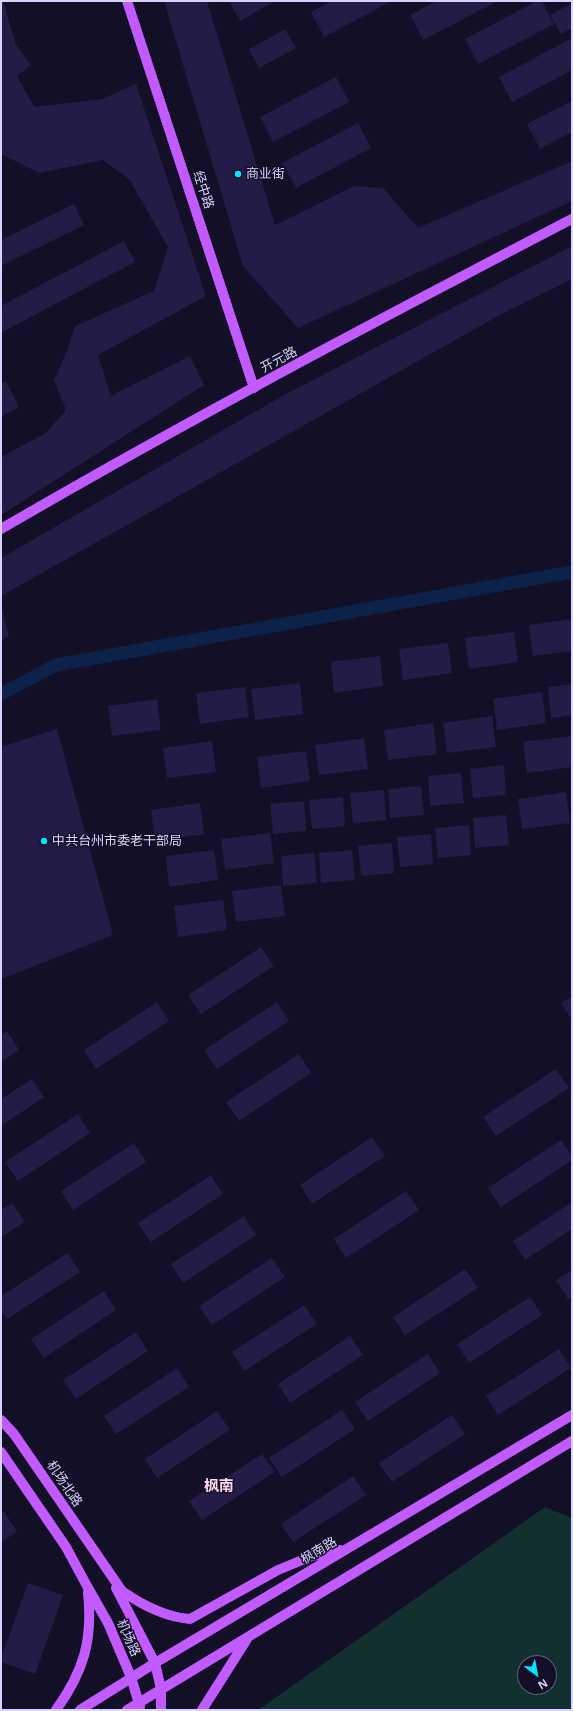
<!DOCTYPE html>
<meta charset="utf-8">
<style>
body{margin:0}
#map{position:relative;width:573px;height:1711px;overflow:hidden;background:#130f26;font-family:"Open Sans",sans-serif}
canvas{display:block}
.frame{position:absolute;inset:0;border:2px solid #d9d4ff;pointer-events:none}
.north{position:absolute;left:517px;top:1655px;width:40px;height:40px;box-sizing:border-box;background:#130f26;border:1px solid #625e7d;border-radius:50%;rotate:148deg;font-size:11px;font-weight:700;line-height:16px;text-align:center;color:#d9d4ff}
.north::after{content:'';display:block;margin:auto;width:14px;height:18px;background:#00e5ff;clip-path:polygon(50% 0,100% 100%,50% 72%,0 100%)}
</style>
<div id="map">
<canvas width="573" height="1711"></canvas>
<div class="frame"></div>
<div class="north">N</div>
</div>
<script>
const c = document.querySelector('canvas').getContext('2d');
c.lineJoin = 'round';
function fill(path, color) { c.fillStyle = color; c.fill(path, 'evenodd'); }
function trace(path, color, width, dash) { c.strokeStyle = color; c.lineWidth = width; c.lineCap = dash ? 'butt' : 'round'; c.setLineDash(dash || []); c.stroke(path); }
function write(font, color, halo, rows, align = 'center') {
  c.font = font + ' "Open Sans","Noto Sans SC",sans-serif'; c.lineWidth = 3; c.setLineDash([]); c.textBaseline = 'middle'; c.strokeStyle = halo; c.fillStyle = color; for (const [text, x, y, turn = 0] of rows) {
    c.save(); c.translate(x, y); c.rotate((+turn || 0) * Math.PI / 180); c.textAlign = isNaN(turn) ? turn : align; if (halo) c.strokeText(text, 0, 0); c.fillText(text, 0, 0); c.restore();
  }
}
fill(new Path2D(`
 M545,1507L572,1518V1710H258ZM525,1663H549V1687H525Z`), '#12302f');
trace(new Path2D(`
 M1,694L56,665L572,572`), '#0c2248', 13);
fill(new Path2D(`
 M1,1H3L16,45L31,65L17,76L34,107L102,99L136,84L206,296L98,355L111,396L190,356L204,385L1,515V457L46,433L66,410L54,380L67,351L75,326L154,291L168,247L129,179L103,160L39,173L1,154Z
 M164,1H207L275,225L354,186L383,188L418,228L572,161V201L298,328L243,266Z
 M229,1H275L240,21Z
 M332,1H392L324,37L311,12Z
 M437,1H498L423,40L410,15Z
 M537,1H542L554,24L478,64L465,39Z
 M572,3V28L561,34L550,15Z
 M285,29L296,48L259,68L249,49Z
 M572,38V70L512,102L499,77Z
 M336,77L349,102L273,142L260,117Z
 M572,101V132L540,149L527,124Z
 M358,123L371,148L296,188L282,163Z
 M74,204L84,225L1,266V240Z
 M124,241L135,262L2,332L1,306Z
 M572,246V279L507,311L1,596V558L284,395Z
 M6,381L19,407L1,416V384Z
 M1,606L9,636L1,640Z
 M572,619V651L533,656L529,625Z
 M514,632L518,662L469,669L465,638Z
 M448,643L452,673L403,680L399,649Z
 M380,656L383,686L334,693L331,662Z
 M300,683L303,714L255,720L251,689Z
 M572,684V715L551,718L548,687Z
 M245,687L249,717L200,724L196,693Z
 M542,692L546,723L497,730L493,699Z
 M157,699L161,730L112,736L108,706Z
 M492,716L496,747L447,753L443,723Z
 M433,723L437,754L388,760L384,730Z
 M57,729L113,935L1,979V747Z
 M572,736V767L527,773L523,742Z
 M364,738L368,769L319,775L315,745Z
 M212,741L216,772L167,778L163,748Z
 M306,751L310,781L261,788L257,757Z
 M504,765L506,795L473,798L470,769Z
 M461,773L464,803L430,806L428,776Z
 M421,786L424,815L390,818L388,789Z
 M384,790L386,820L353,823L350,793Z
 M566,792L570,823L522,829L518,799Z
 M343,797L345,826L312,829L309,800Z
 M304,801L306,831L273,834L270,804Z
 M200,803L204,834L155,841L151,810Z
 M506,815L509,845L475,848L473,818Z
 M469,825L471,855L438,858L435,828Z
 M270,833L274,863L225,870L221,839Z
 M431,834L433,864L400,867L397,837Z
 M392,843L394,873L361,876L358,846Z
 M214,850L218,880L169,887L166,856Z
 M352,850L355,880L321,883L319,853Z
 M314,853L317,883L283,886L281,856Z
 M281,885L285,916L236,922L232,891Z
 M223,900L227,930L178,937L174,906Z
 M261,947L274,966L201,1014L188,995Z
 M572,996V1020L561,1003Z
 M157,1002L169,1021L96,1069L84,1050Z
 M277,1002L289,1021L217,1069L204,1050Z
 M7,1031L19,1050L1,1062V1035Z
 M299,1054L311,1073L239,1121L226,1102Z
 M556,1069L569,1088L496,1136L483,1117Z
 M32,1079L44,1097L1,1126V1099Z
 M78,1114L90,1133L18,1181L5,1162Z
 M372,1137L385,1156L312,1204L300,1185Z
 M561,1140L572,1156V1160L501,1207L488,1188Z
 M134,1143L146,1162L73,1210L61,1191Z
 M211,1175L223,1194L151,1242L138,1223Z
 M406,1191L419,1210L346,1258L334,1239Z
 M572,1202V1229L525,1260L513,1241Z
 M12,1203L25,1222L1,1237V1210Z
 M244,1216L256,1235L183,1283L171,1264Z
 M68,1253L80,1272L7,1319L1,1310V1296Z
 M272,1258L285,1277L212,1325L199,1306Z
 M465,1269L478,1288L405,1335L393,1317Z
 M572,1270V1297L568,1299L556,1280Z
 M104,1291L116,1310L44,1358L31,1339Z
 M530,1297L542,1315L469,1363L457,1344Z
 M304,1305L317,1324L244,1371L232,1352Z
 M136,1332L148,1351L76,1399L63,1380Z
 M350,1336L363,1355L290,1403L278,1384Z
 M559,1349L571,1368L498,1415L486,1396Z
 M428,1354L440,1373L368,1421L355,1402Z
 M177,1368L189,1387L116,1434L104,1416Z
 M342,1410L355,1429L282,1477L269,1458Z
 M217,1411L230,1430L157,1478L145,1459Z
 M452,1415L465,1434L392,1482L379,1463Z
 M262,1454L275,1472L202,1520L189,1501Z
 M353,1476L366,1495L293,1542L281,1524Z
 M4,1511L17,1532L1,1542V1513Z
 M28,1583L63,1595L35,1674L1,1662V1658Z`), '#241b47');
trace(new Path2D(`
 M127,1L254,388
 M1,529C188,420 380,319 572,219
 M1,1420L14,1434L122,1591C142,1605 165,1617 190,1619L278,1570L312,1556L340,1550
 M1,1452L66,1547L87,1586L108,1623L131,1677L140,1707
 M116,1588L155,1663L161,1689V1710
 M56,1710C84,1671 93,1640 88,1592
 M80,1710L155,1663L572,1415
 M127,1710L572,1441
 M202,1710L247,1639`), '#c25bff', 10);
for (const [x, y, r, color] of [
 [238,174,4,"#00e5ff"],
 [44,841,4,"#00e5ff"]
]) { const dot = new Path2D(); dot.arc(x, y, r, 0, 2 * Math.PI); c.fillStyle = color; c.fill(dot); trace(dot, '#130f26', 1.5); }
write('13px', '#d9d4ff', '#130f26', [
 ["商业街",246,174],
 ["中共台州市委老干部局",52,841]
], 'left');
write('13px', '#d9d4ff', '#130f26', [
 ["经中路",203,190,72],
 ["开元路",279,360,-28],
 ["机场北路",64,1484,56],
 ["枫南路",319,1551,-31],
 ["机场路",128,1638,66]
]);
write('bold 15px', '#ffd6f0', '#130f26', [
 ["枫南",219,1487]
]);
</script>
